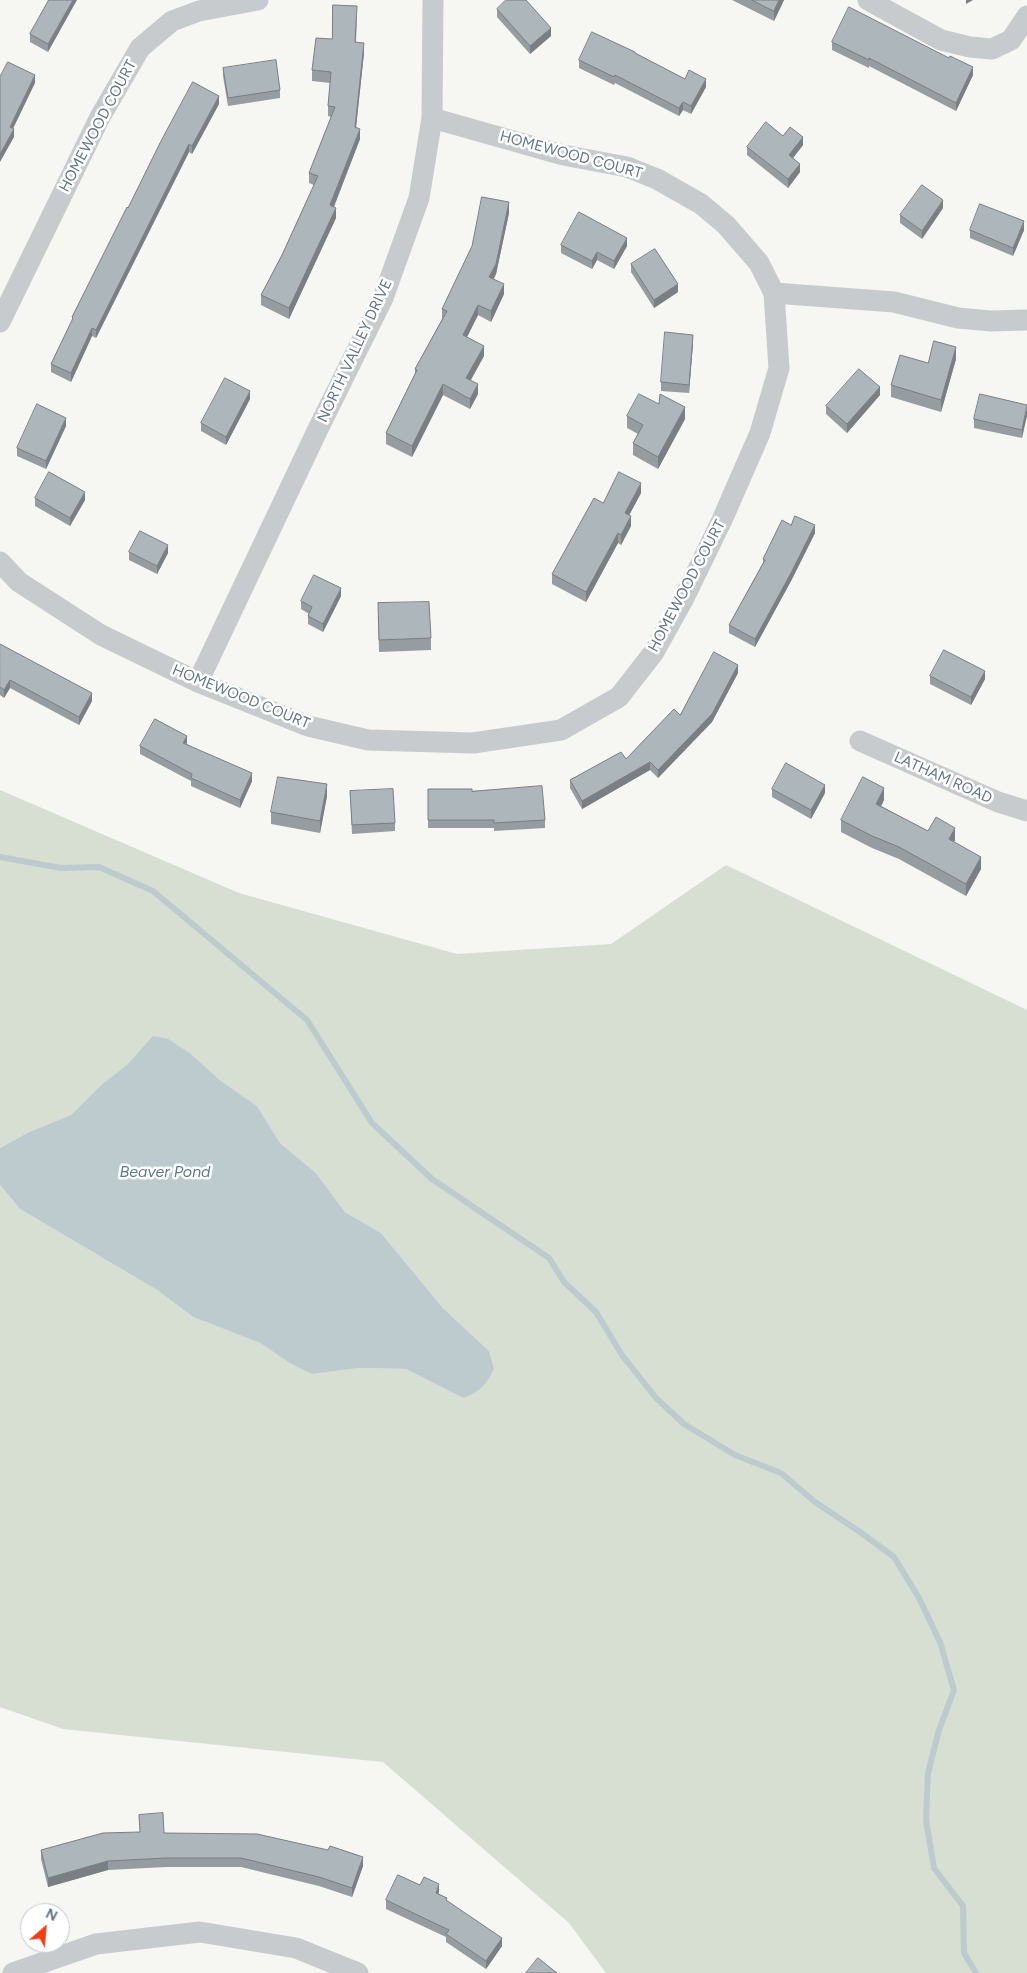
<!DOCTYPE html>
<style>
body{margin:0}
#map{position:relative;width:1027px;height:1973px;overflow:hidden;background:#f6f6f2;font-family:Figtree,sans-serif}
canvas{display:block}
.north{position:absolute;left:20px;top:1903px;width:50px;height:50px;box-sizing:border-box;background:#fff;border:1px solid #c0c9cf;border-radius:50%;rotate:27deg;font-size:14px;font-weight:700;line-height:20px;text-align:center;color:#627786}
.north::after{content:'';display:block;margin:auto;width:18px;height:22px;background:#f43d14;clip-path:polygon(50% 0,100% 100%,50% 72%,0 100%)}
</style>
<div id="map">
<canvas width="1027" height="1973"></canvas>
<div class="north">N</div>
</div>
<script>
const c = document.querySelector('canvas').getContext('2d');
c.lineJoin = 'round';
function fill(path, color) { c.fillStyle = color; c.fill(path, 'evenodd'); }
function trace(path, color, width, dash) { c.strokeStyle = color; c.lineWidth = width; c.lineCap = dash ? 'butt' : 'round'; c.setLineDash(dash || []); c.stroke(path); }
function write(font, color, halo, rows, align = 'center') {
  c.font = font + ' Figtree,sans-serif'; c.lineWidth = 5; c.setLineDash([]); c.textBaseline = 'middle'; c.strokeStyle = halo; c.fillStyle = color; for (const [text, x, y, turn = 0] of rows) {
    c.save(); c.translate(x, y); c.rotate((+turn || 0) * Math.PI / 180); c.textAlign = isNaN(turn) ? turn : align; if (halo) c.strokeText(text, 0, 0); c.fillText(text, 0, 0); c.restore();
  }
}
fill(new Path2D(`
 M0,790L239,893L457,954L611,944L726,865L1027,1010V1973H606L569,1923L383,1762L63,1729L0,1707V1185L20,1209L157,1290L193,1317L260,1343L291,1364L312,1374L359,1368L406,1369L463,1398L489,1351L443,1308L381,1233L345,1212L316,1173L280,1143L257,1106L221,1081L191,1054L128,1064L101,1085L71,1115L29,1132L0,1148Z`), '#d7ded2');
fill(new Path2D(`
 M153,1036L168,1039L191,1054L221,1081L257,1106L280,1143L316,1173L345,1212L381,1233L443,1308L489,1351L494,1369C485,1386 481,1391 463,1398L406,1369L359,1368L312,1374L291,1364L260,1343L193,1317L157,1290L20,1209L0,1185V1148L29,1132L71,1115L101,1085L128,1064Z`), '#bdcbcf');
trace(new Path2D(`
 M0,857L61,868L99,867L153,891L307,1020L372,1123L432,1179L549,1258L564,1282L596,1312L622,1355L656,1398L684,1424L735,1455L781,1473L815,1502L860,1532L894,1557L919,1598L940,1642L954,1690L939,1730L928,1773L926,1820L934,1868L963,1906L964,1953L976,1973`), '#bdcbcf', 6);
trace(new Path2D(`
 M868,0L941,40L970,47L992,49L1011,40L1027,16
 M774,293L894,302L958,318L991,321L1027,320
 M0,322L100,117L140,48L172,21L199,11L258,0
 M0,562L19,582L101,635L198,682L308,726L368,740L473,743L561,730L619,697L654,652L684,598L722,520L760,433L779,368L774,293L759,263L726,225L701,204L657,179L627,167L563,155L432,118
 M198,682L318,429L383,298L419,198L432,118L433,0
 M860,741L998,802L1027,811
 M13,1973L96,1944L200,1932L296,1948L358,1973`), '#c8cbce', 21);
fill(new Path2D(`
 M49,0L48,52L30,42V34Z
 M732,0H784L774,21Z
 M497,9L551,36L530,54L497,17Z
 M357,16L356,42L364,53L356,127L360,139L334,207L336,218L289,319L261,305V295L282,255L314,185L309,183V173L331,117L328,116V106L330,83L312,81V70Z
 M832,42L949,58L973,75L956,111L869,66V68L832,50Z
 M635,53L685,79L706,87L691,114L683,110L679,116L615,83L614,85L579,68V60Z
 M223,68L280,90V98L228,106L223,76Z
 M219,104L192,154L189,152L96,338L92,336L71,382L51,372V364L72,321V317L128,208Z
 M783,136L803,145L793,158L800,172L788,188L747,155V147Z
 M943,208L922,239L900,223V215Z
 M509,213L496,274L494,279L504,294L491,322L478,315L467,337L484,356L471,380L478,394L470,409L443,395L412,457L386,444V433L415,374V369L442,319V309Z
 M970,230H1024L1013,256L970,238Z
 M561,245L627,246L614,269L597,260L592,269L561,253Z
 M631,264L678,292L654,308L631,272Z
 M693,343L689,393L661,391V382Z
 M956,359L941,412L891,397V385L928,363Z
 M880,395L847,433L826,414V406Z
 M250,399L226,445L201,431V423Z
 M1027,405L1022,438L974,428V419Z
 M627,416L685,419L658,469L633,455V443L638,434L627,428Z
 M66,426L46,469L17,456V448Z
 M641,493L629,515L631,526L621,545L618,543L586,602L552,584V574L603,503Z
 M35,498L85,500L70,526L35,506Z
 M791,525L815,533L791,581L755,647L729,633V625L763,563V559Z
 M129,552L168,553L157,574L129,560Z
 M341,596L323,632L308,624V616L309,614L301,609V601Z
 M378,615L431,638V650L379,652Z
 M0,644L92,701L79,725L10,688L4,698L0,695Z
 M738,673L712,722L658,778L650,770L582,809L570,788V780L626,759L680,715Z
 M930,676L985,679L971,705L930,684Z
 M187,744L252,781L240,808L191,786V781L140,754V746Z
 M428,789L472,791L545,820V828L494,831V828H428Z
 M772,789L825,793L811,819L772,797Z
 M350,791L395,823V831L352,834Z
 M327,796L320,833L271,824V812Z
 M884,800L881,806L928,831L955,840L954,842L981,869L966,896L899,859L872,848L841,832V820Z
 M139,1815L164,1833L363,1866L352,1897L319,1886L241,1867H166L108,1870L48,1887L41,1859V1850L140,1832Z
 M420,1885L439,1892L438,1894L502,1946L486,1969L446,1942V1937L386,1909V1900Z`), '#959da1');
fill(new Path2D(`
 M73,0H77L48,52V44Z
 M779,0H784L774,21V11Z
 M966,0H973L966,4Z
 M551,28V36L530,54V46Z
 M364,43V53L355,137V127Z
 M973,67V75L956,111V103Z
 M35,75V83L10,135V127Z
 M706,79V87L691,114V106Z
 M219,96V104L192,154V146Z
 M683,102V110L679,116V108Z
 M14,129V137L0,162V154Z
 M360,129V139L330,216V205Z
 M803,137V145L789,163V155Z
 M189,144V152L96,338V330Z
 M800,164V172L788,188V179Z
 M943,200V208L922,239V231Z
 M509,202V213L496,274L489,287V277Z
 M336,208V218L289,319V308Z
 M1024,221V230L1013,256V248Z
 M627,238V246L614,269V261Z
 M597,252V260L592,269V261Z
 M504,284V294L491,322V311Z
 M678,284V292L654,308V300Z
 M478,305V315L463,345V335Z
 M92,328V336L71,382V373Z
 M693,335V343L689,393V385Z
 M484,346V356L466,388V378Z
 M956,347V359L941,412V400Z
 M443,384V395L412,457V446Z
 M478,384V394L470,409V399Z
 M880,387V395L847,433V424Z
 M250,391V399L226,445V437Z
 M685,407V419L658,469V457Z
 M1027,408V416L1022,438V430Z
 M66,418V426L46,469V461Z
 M641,483V493L625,523V513Z
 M85,492V500L70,526V518Z
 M631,516V526L621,545V535Z
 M815,525V533L791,581L755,647V639Z
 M618,533V543L586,602V592Z
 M168,545V553L157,574V566Z
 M341,588V596L323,632V624Z
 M738,665V673L712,722L658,778V770Z
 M985,671V679L971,705V697Z
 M10,680V688L4,698V690Z
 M92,693V701L79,725V717Z
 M187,736V744L183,743Z
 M650,762V770L582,809V801Z
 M252,773V781L240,808V800Z
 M327,784V796L320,833V821Z
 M825,785V793L811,819V810Z
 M884,788V800L876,816V804Z
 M955,828V840L949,851V839Z
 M981,857V869L966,896V884Z
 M363,1857V1866L352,1897V1888Z
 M108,1861V1870L48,1887V1878Z
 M439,1884V1892L436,1901V1893Z
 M502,1938V1946L486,1969V1961Z`), '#797f83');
const building = new Path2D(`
 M49,0H73L48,44L30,34Z
 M506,0H526L551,28L530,46L497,9Z
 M752,0H779L774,11Z
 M333,5L357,6L355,42L364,43L355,127L360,129L330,205L336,208L289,308L261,295L282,255L318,176L309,173L335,107L328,106L331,72L312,70L316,38L332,39Z
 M849,7L949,58L950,56L973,67L956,103L869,58V60L832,42Z
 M592,32L635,52V53L685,79L689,70L706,79L691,106L683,102L679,108L615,75L614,77L579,60Z
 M276,60L280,90L228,98L223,68Z
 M8,62L35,75L10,127L14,129L0,154V77Z
 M193,82L219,96L192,146L189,144L96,330L92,328L71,373L51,364L73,318L72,317L127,207L128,208L161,141Z
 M766,122L783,136L790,127L803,137L789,155L800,164L788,179L747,147Z
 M922,185L943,200L922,231L900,215Z
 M482,197L509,202L496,264L489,277L504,284L491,311L478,305L463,335L484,346L466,378L478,384L470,399L443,384L412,446L386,433L417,370L415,369L447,311L442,309L472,246Z
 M980,204L1024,221L1013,248L970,230Z
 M579,212L627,238L614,261L597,252L592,261L561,245Z
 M655,249L678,284L654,300L631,264Z
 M665,332L693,335L689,385L661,382Z
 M934,341L956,347L941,400L891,385L900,355L928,363Z
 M859,369L880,387L847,424L826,406Z
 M225,378L250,391L226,437L201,423Z
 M639,394L659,404L660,394L685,407L658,457L633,443L643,425L627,416Z
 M980,394L1027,405L1022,430L974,419Z
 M37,404L66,418L46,461L17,448Z
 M49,472L85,492L70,518L35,498Z
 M619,472L641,483L625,513L631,516L621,535L618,533L586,592L552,574L594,498L603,503Z
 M795,516L815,525L791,573L755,639L729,625L765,560L763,559L782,520L791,525Z
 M140,531L168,545L157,566L129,552Z
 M314,575L341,588L323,624L308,616L312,607L301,601Z
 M429,602L431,638L379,640L378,603Z
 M0,644L92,693L79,717L10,680L4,690L0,687Z
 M944,650L985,671L971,697L930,676Z
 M714,652L738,665L712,714L658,770L650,762L582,801L570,780L621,752L626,759L674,709L680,715Z
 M155,719L187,736L183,743L252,773L240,800L191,778L192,774L140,746Z
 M786,763L825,785L811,810L772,789Z
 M278,777L327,784L320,821L271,812Z
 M863,777L884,788L876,804L928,831L936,817L955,828L949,839L981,857L966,884L899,847L872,836L841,820Z
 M542,786L545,820L494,823V820H428V789H472V791Z
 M393,789L395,823L352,825L350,791Z
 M163,1813L164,1833L257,1834L328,1850L330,1846L363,1857L352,1888L319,1877L241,1858H166L108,1861L48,1878L41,1850L103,1833L140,1832L139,1815Z
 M398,1875L420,1885L424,1877L439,1884L436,1893L447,1898L446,1900L502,1938L486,1961L446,1934L449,1930L386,1900Z
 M538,1958L557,1973H526Z`);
fill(building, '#adb6bb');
trace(building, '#797f83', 1);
write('15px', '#627786', '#fff', [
 ["HOMEWOOD COURT",98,126,-62],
 ["HOMEWOOD COURT",571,155,15],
 ["NORTH VALLEY DRIVE",355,351,-65],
 ["HOMEWOOD COURT",687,586,-62],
 ["HOMEWOOD COURT",241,697,22],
 ["LATHAM ROAD",943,778,24]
]);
write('italic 16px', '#5d7b83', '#fff', [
 ["Beaver Pond",165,1172]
]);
</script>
